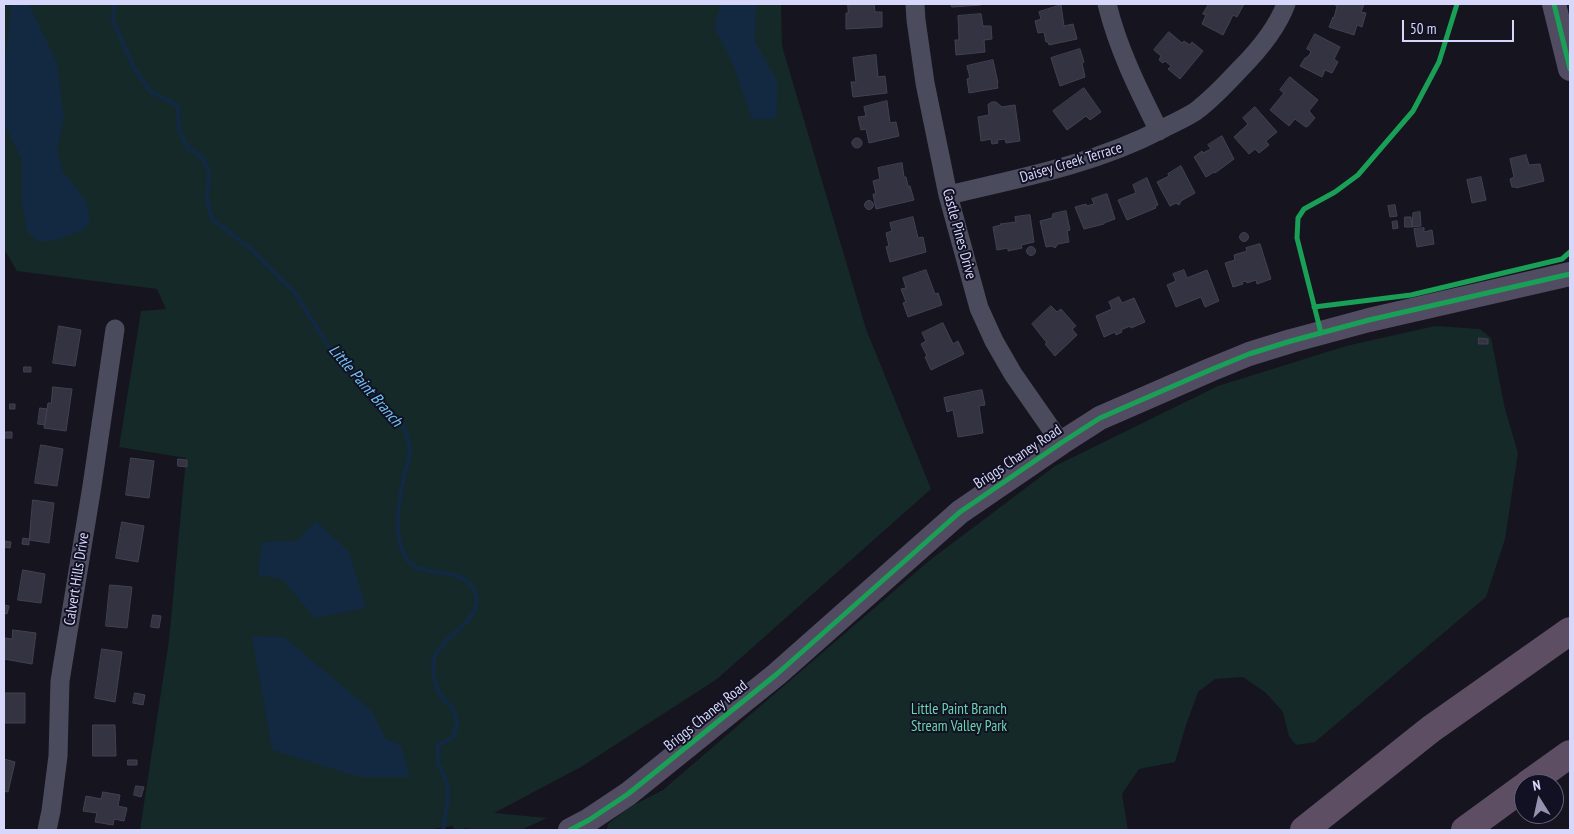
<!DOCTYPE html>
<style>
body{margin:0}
#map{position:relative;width:1574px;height:834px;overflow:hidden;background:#16151f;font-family:"PT Sans Narrow",sans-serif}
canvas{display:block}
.frame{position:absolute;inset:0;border:5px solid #d7d7fb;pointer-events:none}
.north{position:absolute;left:1514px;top:774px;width:50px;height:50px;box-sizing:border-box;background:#121123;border:1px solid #616079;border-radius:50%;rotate:350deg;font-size:14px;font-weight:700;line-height:20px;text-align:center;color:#d7d7fb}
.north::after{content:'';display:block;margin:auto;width:18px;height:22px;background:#9393ae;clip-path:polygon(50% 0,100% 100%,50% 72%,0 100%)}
.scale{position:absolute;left:1402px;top:20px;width:112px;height:22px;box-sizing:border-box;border:2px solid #d7d7fb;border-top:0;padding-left:6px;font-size:15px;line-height:18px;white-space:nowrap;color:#d7d7fb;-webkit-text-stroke:4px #121123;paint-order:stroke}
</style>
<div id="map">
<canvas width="1574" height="834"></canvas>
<div class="frame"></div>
<div class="north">N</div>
<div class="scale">50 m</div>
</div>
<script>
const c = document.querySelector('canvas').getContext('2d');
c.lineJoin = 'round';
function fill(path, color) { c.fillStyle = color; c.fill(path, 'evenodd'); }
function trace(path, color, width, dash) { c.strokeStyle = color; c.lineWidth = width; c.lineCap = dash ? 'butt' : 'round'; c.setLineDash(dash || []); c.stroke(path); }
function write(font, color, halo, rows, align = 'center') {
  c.font = font + ' "PT Sans Narrow",sans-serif'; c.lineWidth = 4; c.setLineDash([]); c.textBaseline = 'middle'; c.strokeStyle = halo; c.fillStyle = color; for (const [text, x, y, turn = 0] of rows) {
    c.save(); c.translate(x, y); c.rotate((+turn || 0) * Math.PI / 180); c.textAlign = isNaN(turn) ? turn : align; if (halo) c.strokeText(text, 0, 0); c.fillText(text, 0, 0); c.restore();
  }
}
fill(new Path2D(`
 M4,4H781L782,46L866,329L931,489L717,679L581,767L494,813L547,818L521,830H469L468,828L454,830L453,826L426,830H140L169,640L186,458L119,447L141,311L166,309L157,289L17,271L4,249Z
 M1435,326L1480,329L1491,338L1505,409L1518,453L1505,539L1486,597L1315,742L1296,745L1289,736L1283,712L1266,693L1243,677L1215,679L1198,692L1186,725L1175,762L1139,769L1122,794L1128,830H606L609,823L628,808L663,790L930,560L1055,466L1218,386L1346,346Z`), '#142928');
fill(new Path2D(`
 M13,4H29L57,63L64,118L57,150L63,171L87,202L90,222L82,231L53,241H37L27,231L22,204V160L6,128L4,119V74L11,6Z
 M721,4H756L755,41L778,83L776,119H752L732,62L714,27Z
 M316,521L349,552L366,608L315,618L282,579L258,575L262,542L297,541Z
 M252,636L284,637L371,710L386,739L401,745L410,777H359L272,750Z`), '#132942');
trace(new Path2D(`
 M114,4L113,21L134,68L150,91L178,106L179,130L188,148L202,157L209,172L207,199L212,219L249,247L295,293L329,347L402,424C406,433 410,442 410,453C409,459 407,466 405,472C400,496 391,534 406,558C421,582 465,561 476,595C483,619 443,636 435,656C432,665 434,681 438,690C443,701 456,708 457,722C457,727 454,733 453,737L438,745V763L448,785L447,805L443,830`), '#132942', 4.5);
const building = new Path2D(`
 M848,4H876H874L875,12H882V27L846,29V13H848Z
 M951,4H981V5L952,7Z
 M1209,4H1244L1237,17L1233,15L1223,35L1202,24L1206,15L1203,14Z
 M1333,4H1364L1361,12L1366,13L1362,27L1357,25L1354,35L1329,27L1333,17L1334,18L1337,6Z
 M1061,5L1064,26L1073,24L1077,39L1049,45L1048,42H1046L1044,32L1038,33L1035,21L1041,19L1039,12Z
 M981,14L983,26H991L992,39L984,40L985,52L956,55L955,40H959L958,16Z
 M1169,32L1182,43L1184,41L1190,45L1192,42L1203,51L1180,79L1168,69L1171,66L1165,61L1163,63L1159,60L1161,56L1154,50Z
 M1315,34L1340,47L1334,59L1338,62L1332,73L1325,70L1322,77L1300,66L1305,58H1306L1310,54L1311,51L1307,49Z
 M1080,49L1084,62L1082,63L1085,77L1060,86L1051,58Z
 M876,55L878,77L885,76L887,93L853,97L851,82H856L853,58Z
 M993,60L998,83H997L998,88L969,93L967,79L970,78L967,66Z
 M1290,77L1318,100L1309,111L1315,118L1308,126L1306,127L1295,119L1289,126L1270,110L1284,93L1280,90Z
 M1084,88L1101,112L1090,120L1086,116L1067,130L1053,111Z
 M887,101L890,123L896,122L899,136L869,143L866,129L861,130L858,117L866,116L864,107Z
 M992,102H996L1002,107L1015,105L1020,141L1006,143L1005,139L997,140L998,143L992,144L991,139L981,141L978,117L989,115L988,105Z
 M1255,107L1277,132L1266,141L1269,145L1259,153L1255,149L1249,154L1234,137L1248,124L1243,118Z
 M1222,136L1234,159L1215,173L1214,172L1206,177L1194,157L1202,151L1203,153L1211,149L1208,145Z
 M852 143a5 5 0 1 1 10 0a5 5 0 1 1-10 0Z
 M1526,155L1529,165L1540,164L1544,181L1516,188V187H1512L1510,179L1514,177L1510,159Z
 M902,163L904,177H906L908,186H910L914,200L876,209L873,194H876L873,181L880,179L878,168Z
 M1181,166L1195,193L1181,201L1179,205L1176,203L1170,206L1157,182L1169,176L1168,174Z
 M1481,177L1486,200L1472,203L1467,180Z
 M1147,178L1158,205L1155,206L1156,208L1127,220L1118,200L1136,193L1133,185Z
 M1107,194L1115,219L1104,223V224L1084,229L1075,207L1086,204L1087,206L1094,204L1092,199Z
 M864.5 205a4.5 4.5 0 1 1 9 0a4.5 4.5 0 1 1-9 0Z
 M1395,205L1397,216L1390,217L1388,206Z
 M1066,211L1070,230L1067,231L1069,242L1058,244L1055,248L1052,246L1046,247L1040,221L1052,218L1053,214Z
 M1420,212L1421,226L1412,227L1413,213Z
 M1030,215L1034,242L1021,245L1022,248L1008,251V248L997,250L993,227L1001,225L1000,224L1016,222L1015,217Z
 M913,217L918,238L923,237L926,252L890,262L886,247L889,246L886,233L892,231L890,223Z
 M1405,217H1411L1412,227H1405Z
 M1397,221L1398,228L1393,229L1392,222Z
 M1424,228V232L1432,230L1434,244L1417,247L1414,229Z
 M1239.5 237a4.5 4.5 0 1 1 9 0a4.5 4.5 0 1 1-9 0Z
 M1260,244L1271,279L1257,284L1256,280L1247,283L1246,281L1242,282L1243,284L1233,287L1225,263L1235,260L1234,255L1247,251L1246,248Z
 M1026.5 251a4.5 4.5 0 1 1 9 0a4.5 4.5 0 1 1-9 0Z
 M926,270L935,294L938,293L942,305L908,317L903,303L906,302L901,289L906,288L903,278Z
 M1184,270L1187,278L1207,270L1219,301L1205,307L1201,297L1176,307L1167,285L1176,281L1173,274Z
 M1119,297L1122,303L1134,298L1145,322L1131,328L1130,326L1121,330L1122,332L1116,335L1115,332L1104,337L1096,316L1112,309L1109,302Z
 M1051,306L1057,312L1061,309L1076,326L1072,329L1077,335L1055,356L1045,344L1047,343L1032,324Z
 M943,323L953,344L958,341L964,354L931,370L925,357L927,356L921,344L926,341L922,333Z
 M59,326L81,330L75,366L53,363Z
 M1479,338L1488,339V344H1479Z
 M24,367H31V372H24Z
 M53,387L72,389L66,431L44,428L48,403H51Z
 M982,390L985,405L979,406L983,433L958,437L953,410L947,412L944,398Z
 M10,404H15V409H10Z
 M40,408L47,409L45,425L38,424Z
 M4,432H12V438H4Z
 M41,445L63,449L57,486L35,483Z
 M131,458L154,461L149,498L126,495Z
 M178,459L187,460V467L178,466Z
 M33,500L54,503L49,543L29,540V545L22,544L23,538L29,539Z
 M122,522L144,526L138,562L116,558Z
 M5,541L11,542L10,548L4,547Z
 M23,570L45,574L41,603L18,600Z
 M110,585L132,587L127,628L106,626Z
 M4,605L9,606L7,614L4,613Z
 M153,615L161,616L159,628L151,627Z
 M13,630L36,633L32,664L4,659L5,638L12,639Z
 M102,649L122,652L115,702L95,698Z
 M4,693H25V723H4Z
 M135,693L145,695L143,705L133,703Z
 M93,725H115L116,756H93Z
 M4,759L15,762L8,792L4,791Z
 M128,760H137V765H128Z
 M136,786L144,787L141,797L134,795Z
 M103,792L120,795L118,806L127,808L124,821L114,819L113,825L95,822L97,813L83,811L86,796L101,799Z`);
fill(building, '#343341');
trace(building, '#424152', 1);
trace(new Path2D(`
 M915,4L916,20L925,83L948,195L979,308L994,341L1013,374L1061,443
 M1107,4C1118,49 1138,89 1159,131
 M948,195C1021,178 1095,164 1162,129C1173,123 1186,118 1196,111C1212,99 1227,83 1240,69C1259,50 1277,28 1286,4
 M47,830L51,811L58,756L60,681L92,486L115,329`), '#4b4b5e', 19);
trace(new Path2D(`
 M1554,4L1570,69
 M570,830L589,820L628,794L777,674L960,512L1061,443L1100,418L1210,370L1249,354L1291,341L1369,320L1570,274`), '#524c63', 24);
trace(new Path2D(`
 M1528,784L1570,754
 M1304,830L1431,729L1570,631
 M1465,830L1524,787`), '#5d4e63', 28);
trace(new Path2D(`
 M1554,4L1570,69
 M1314,307L1411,295L1562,259L1570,252
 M1321,333L1297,238L1298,218L1304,209L1335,192L1358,175L1413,111L1439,62L1457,4
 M570,830L589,820L628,794L777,674L960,512L1061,443L1100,418L1210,370L1249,354L1291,341L1369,320L1570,274`), '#1a9f57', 5);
write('15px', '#d7d7fb', '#121123', [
 ["Daisey Creek Terrace",1071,163,-17],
 ["Castle Pines Drive",959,234,75],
 ["Briggs Chaney Road",1018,457,-34],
 ["Calvert Hills Drive",77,579,-81],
 ["Briggs Chaney Road",706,716,-39]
]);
write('15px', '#6ad4ae', '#121123', [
 ["Little Paint Branch",959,710],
 ["Stream Valley Park",959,727]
]);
write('italic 16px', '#6fc2f1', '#121123', [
 ["Little Paint Branch",365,386,49]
]);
</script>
